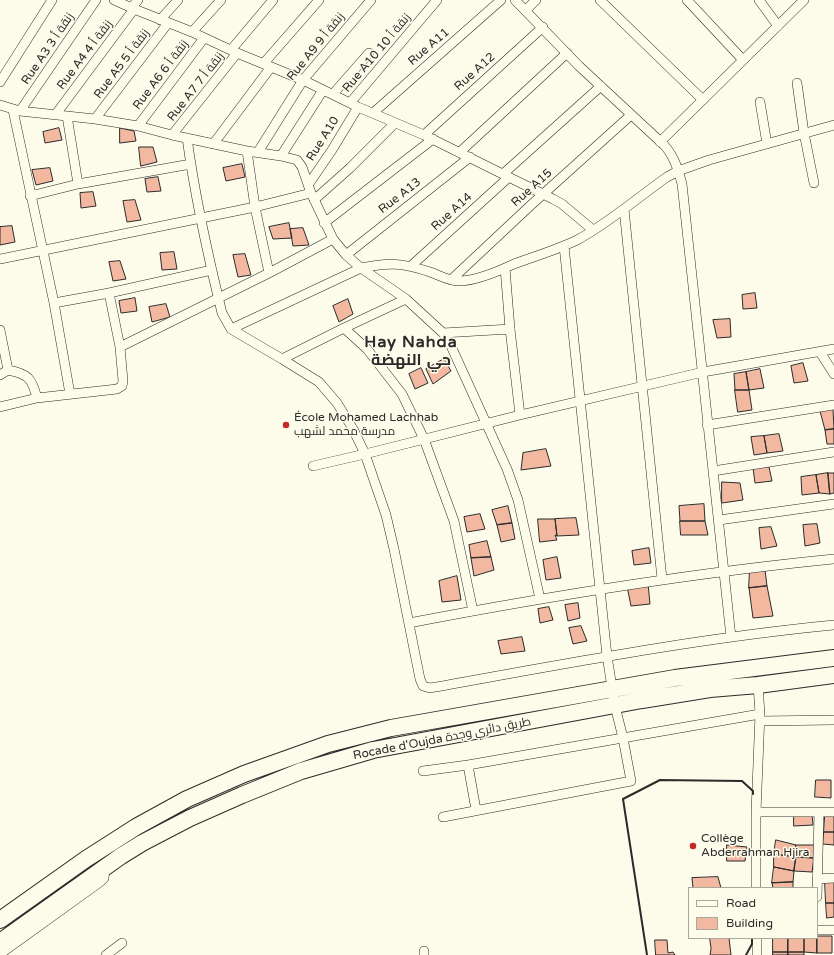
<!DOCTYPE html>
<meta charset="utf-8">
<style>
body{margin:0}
#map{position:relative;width:834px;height:955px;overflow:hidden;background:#fdfbea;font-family:"Varela Round",sans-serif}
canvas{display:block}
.legend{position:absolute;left:688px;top:887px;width:130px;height:52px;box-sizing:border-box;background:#fdfbea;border:1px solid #a9a89e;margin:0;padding:5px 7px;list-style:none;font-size:12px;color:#2b2b2b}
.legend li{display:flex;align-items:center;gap:8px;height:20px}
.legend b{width:20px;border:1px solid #a9a89e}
</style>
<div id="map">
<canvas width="834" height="955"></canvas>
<ul class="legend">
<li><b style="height:5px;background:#fdfbea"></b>Road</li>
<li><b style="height:11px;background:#f2b8a0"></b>Building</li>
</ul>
</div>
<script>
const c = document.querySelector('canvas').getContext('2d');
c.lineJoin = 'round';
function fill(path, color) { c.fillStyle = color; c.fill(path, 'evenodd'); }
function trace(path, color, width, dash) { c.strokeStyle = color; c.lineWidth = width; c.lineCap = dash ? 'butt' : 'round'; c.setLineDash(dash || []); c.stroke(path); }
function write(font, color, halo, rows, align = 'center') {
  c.font = font + ' "Varela Round",Cairo,sans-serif'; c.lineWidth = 3; c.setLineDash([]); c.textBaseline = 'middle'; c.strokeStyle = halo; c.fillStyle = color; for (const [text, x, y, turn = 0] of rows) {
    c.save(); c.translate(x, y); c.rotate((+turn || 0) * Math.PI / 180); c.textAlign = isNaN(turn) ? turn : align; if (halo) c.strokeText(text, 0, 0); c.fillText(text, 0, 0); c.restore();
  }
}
const building = new Path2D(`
 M59,128L62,140L45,143L43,132Z
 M120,128L134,131L136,141L120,143Z
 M139,147H153L157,162L141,166Z
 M242,164L245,177L226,181L223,168Z
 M50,168L53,181L36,185L32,170Z
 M158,177L161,191L147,192L145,179Z
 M93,192L96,206L81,208L80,193Z
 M135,200L141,220L127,222L123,201Z
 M289,223L292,238L273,239L269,227Z
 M12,226L15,242L0,245V227Z
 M303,228L309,245L293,246L290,229Z
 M174,252L177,269L162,270L160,253Z
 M245,254L251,275L238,277L233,255Z
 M120,261L126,279L113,281L109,262Z
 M755,293L757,308L743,309L742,295Z
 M135,298L137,311L121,313L119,301Z
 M348,299L353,314L339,322L333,306Z
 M166,304L170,317L152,322L149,307Z
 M730,319L731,337L717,338L713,320Z
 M444,359L451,371L433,384L426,369Z
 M803,363L808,381L794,383L791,366Z
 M421,368L428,383L415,389L409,374Z
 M760,369L764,388L749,390L746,372Z
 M746,372L749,390H735L734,374Z
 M735,390H749L752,410L738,412Z
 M833,409L834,429L825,430L820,411Z
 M834,429V444H827L825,430Z
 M779,434L783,451L767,453L764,436Z
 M764,436L767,453L754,455L751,437Z
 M546,449L551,466L521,470L523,453Z
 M769,467L772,481L755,483L753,468Z
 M828,473L830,494L819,493L816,475Z
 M828,473H834V493L830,494Z
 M816,475L819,493L802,495L801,477Z
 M722,482L740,483L743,500L722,503Z
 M704,504L705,521H680L679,506Z
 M508,506L512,523L497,525L492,510Z
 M480,514L485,529L467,532L464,517Z
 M576,518L579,535L557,536L555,519Z
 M538,519H555L557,536L555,535L557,540L540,542Z
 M680,521H705L708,535H681Z
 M512,523L515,539L501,542L497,525Z
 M817,524L820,543L805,546L803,525Z
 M771,527L777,546L761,549L759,528Z
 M487,541L491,557L471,558L469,545Z
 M649,548L651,563L634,565L632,551Z
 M491,557L494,570L474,576L471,558Z
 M557,557L561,578L546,580L543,560Z
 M750,569L765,570L767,586L749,588Z
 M457,576L461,600L442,602L439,581Z
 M648,583L650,604L631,606L627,586Z
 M767,586L773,616L753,618L749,588Z
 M578,603L580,618L568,621L565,605Z
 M549,607L553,620L540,623L538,609Z
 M581,626L587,641L573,644L569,628Z
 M522,637L525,651L501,654L498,641Z
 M816,780H831V798L815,797Z
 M794,814H812L813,825L794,826Z
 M825,816H834V832H824Z
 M824,832H834V845L823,844Z
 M776,840L796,845V857L774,854Z
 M727,845L747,847L745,861H727Z
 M796,845H814V858L796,857Z
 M774,854L796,857L794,871L774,867Z
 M796,857L814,858L812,872L794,871Z
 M774,867L794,871L793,882L772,883Z
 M718,877L721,888H693L692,878Z
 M793,882V888H773L772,883Z
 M825,882H834V903H826Z
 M826,903H834V917L827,918Z
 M817,936V953L804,952V938H817Z
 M817,936H832V953H817Z
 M710,938H729L731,955H710L711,949Z
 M773,938H788V952H773Z
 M788,938H804V952H788Z
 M655,940H667L668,953L673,952L675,955H656Z
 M773,952H788V955H773Z
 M788,952H804V955H788Z`);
fill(building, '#f2b8a0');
trace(building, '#2b2b2b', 1);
const street = new Path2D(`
 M114,0L134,9L192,32L237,53L303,80L358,107L424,135L553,199L562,204L593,230
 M515,0L579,66L664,145C674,156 678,169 682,184L731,637
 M600,0L703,100
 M687,0L743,60
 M759,0L778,26
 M131,8L138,0
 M526,10L536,0
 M160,20L178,0
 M192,32L221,0
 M231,50L273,0
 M264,63L319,0
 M0,82L52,0
 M797,83L804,133L814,183
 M333,94L369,53
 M760,102L767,144
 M350,103L437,0
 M0,105L20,111L95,119L138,126L172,135L247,151L281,156L297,160L302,167L311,193L333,239L346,255L361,268L406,299L443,333L451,346L507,469L518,500L540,599
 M13,110L54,303L70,394
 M20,111L96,0
 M373,113L501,0
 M56,114L134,9
 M67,116L78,184
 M95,119L168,23
 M138,126L204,38
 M172,135L237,53
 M424,135L543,27
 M187,138C195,197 208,256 222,313L231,329L282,359L319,382L337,403L353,429L365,454L386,515L394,549L420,679L423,686L430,688C564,664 698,638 834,625
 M660,142L804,0
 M214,143L271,67
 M247,151L255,207L269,273
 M258,152L303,80L371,0
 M460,152L567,53
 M281,156L323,90
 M503,174L601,86
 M308,185L332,150L358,107
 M30,196L78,184L191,164
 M314,200L350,168L395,123
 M624,209L662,579
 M324,223L433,139
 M346,255L470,157
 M0,259L255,207L311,193
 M411,266L509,177
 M505,268L510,329L520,415
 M451,280L531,205L631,115
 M54,303L109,293L212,270
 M344,328L367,349L402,394L424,439L454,521L473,611
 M231,329L361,268C389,262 403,263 430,272C439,275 449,281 459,281C475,281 499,271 514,264C535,256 557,250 577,240C609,223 637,198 667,177L678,171L709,160L834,125
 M0,330L8,370
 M443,333L510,329
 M120,347L269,273L333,239
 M820,352L834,374
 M282,359L344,328L406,299
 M0,375L8,370C29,374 32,379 37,398
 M0,407L37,398L117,389L122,386L123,381L120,347L109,293
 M707,425L834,405
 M313,466L365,454L520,415L703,372L834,349
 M713,471L834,452
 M719,520L834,504
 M409,623C550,596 691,573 834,559
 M760,721L834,720
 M468,765L476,810
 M423,771L468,765L760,714
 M756,812H834
 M443,817L631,781L623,738L615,706L607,656L564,246
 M817,879L834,878
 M756,888V812L760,714L758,685
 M817,897L819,812
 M817,930H834
 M757,938V955
 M424,951V955
 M0,954L100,882L104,878L105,867
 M106,955L122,943`);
const highway = new Path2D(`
 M0,920L86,859L136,827L187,799L244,774L328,744L391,728L675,678L834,658
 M0,942L121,856L142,843L190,818L242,795L301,771L373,750L642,700L710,689L758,685L834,675`);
trace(street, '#2b2b2b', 10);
trace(highway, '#2b2b2b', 18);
trace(street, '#fdfbea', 9);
trace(highway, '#fdfbea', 16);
trace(new Path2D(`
 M647,955L623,799L660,780L742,781L753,791V794
 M746,955L752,944V938`), '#2b2b2b', 2);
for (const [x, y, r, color] of [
 [286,425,4,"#c62828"],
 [693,846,4,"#c62828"]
]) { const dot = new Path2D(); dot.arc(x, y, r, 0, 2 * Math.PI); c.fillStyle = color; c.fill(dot); trace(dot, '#fdfbea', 1.5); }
write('12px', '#2b2b2b', '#fdfbea', [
 ["Rue A9 زنقة أ 9",316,47,-51],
 ["Rue A11",429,47,-41],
 ["Rue A3 زنقة أ 3",48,49,-56],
 ["Rue A10 زنقة أ 10",377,53,-50],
 ["Rue A4 زنقة أ 4",85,55,-53],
 ["Rue A5 زنقة أ 5",122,64,-53],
 ["Rue A12",475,72,-42],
 ["Rue A6 زنقة أ 6",161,75,-53],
 ["Rue A7 زنقة أ 7",196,87,-52],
 ["Rue A10",323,139,-58],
 ["Rue A15",532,188,-42],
 ["Rue A13",400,196,-38],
 ["Rue A14",452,212,-42],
 ["Rocade d'Oujda طريق دائري وجدة",442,739,-11]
]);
write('12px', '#2b2b2b', '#fdfbea', [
 ["École Mohamed Lachhab",294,418],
 ["مدرسة محمد لشهب",294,432],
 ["Collège",701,839],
 ["Abderrahman Hjira",701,853]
], 'left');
c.letterSpacing = '1px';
write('bold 16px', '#2b2b2b', '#fdfbea', [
 ["Hay Nahda",411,343],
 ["حي النهضة",411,361]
]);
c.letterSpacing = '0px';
</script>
